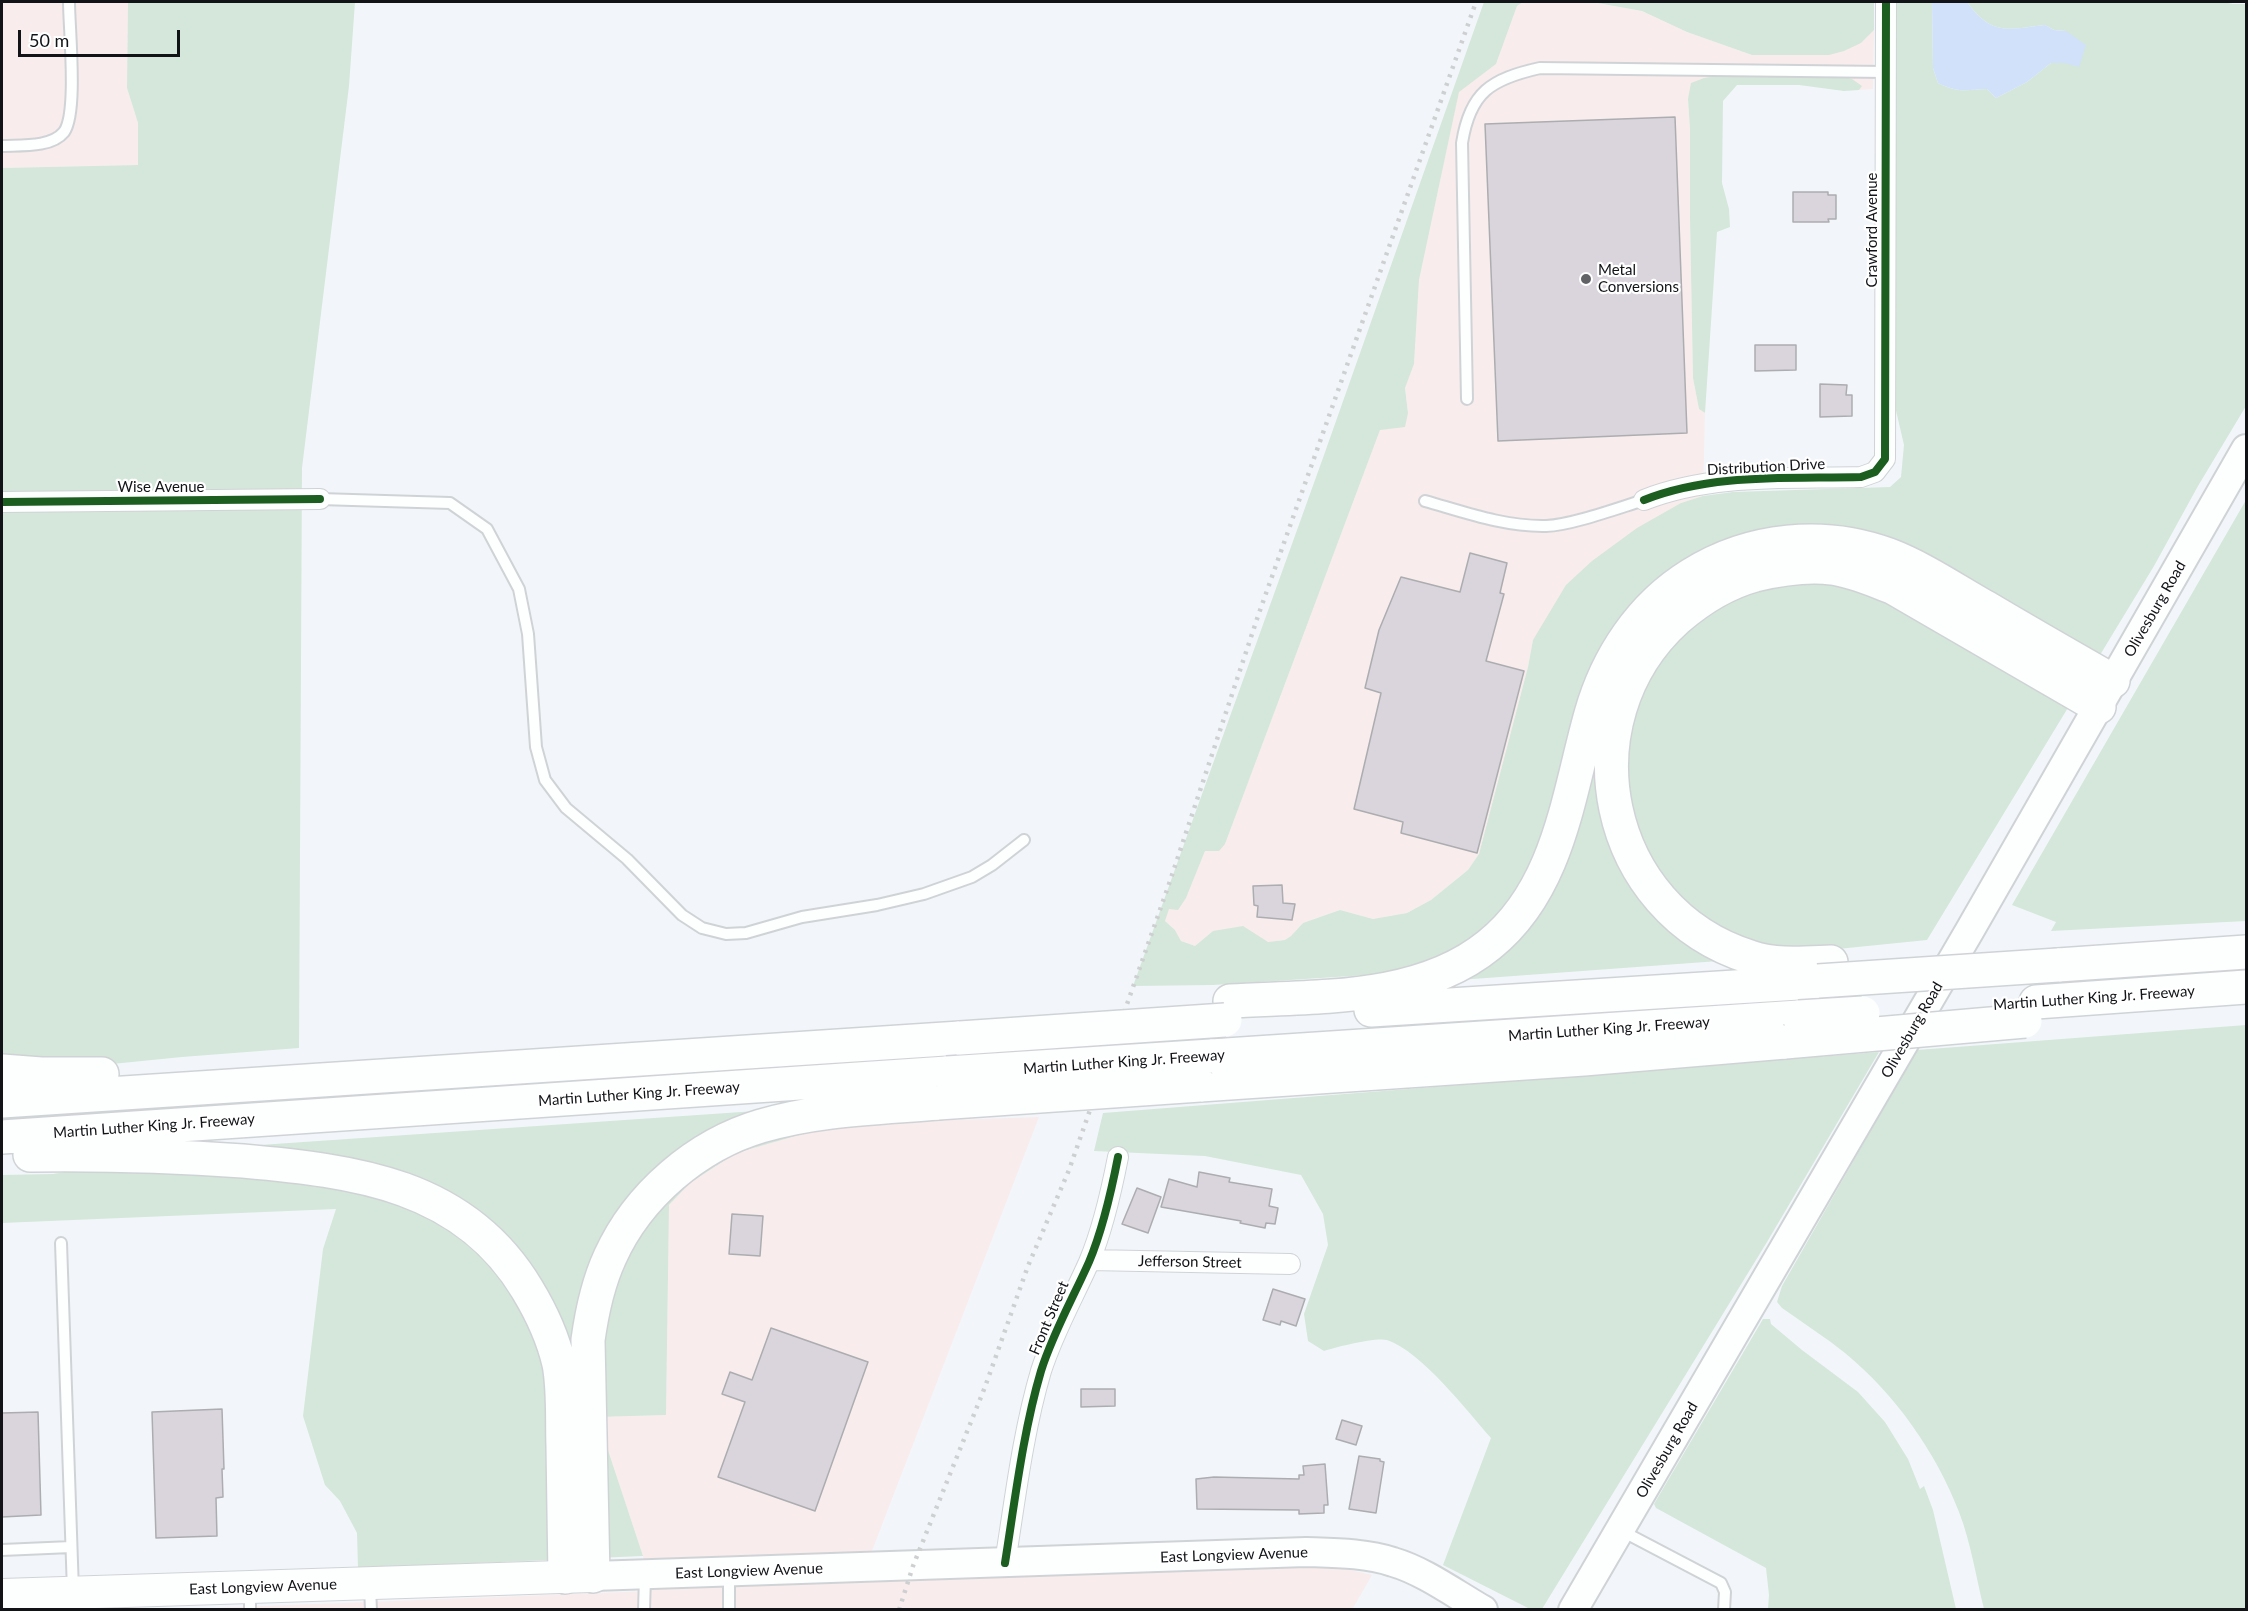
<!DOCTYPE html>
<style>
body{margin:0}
#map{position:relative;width:2248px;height:1611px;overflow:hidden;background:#f2f6fa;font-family:Lato,sans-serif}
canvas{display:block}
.frame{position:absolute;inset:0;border:3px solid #111317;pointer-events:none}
.scale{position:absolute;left:18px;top:30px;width:162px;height:27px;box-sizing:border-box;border:3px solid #111317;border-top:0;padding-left:8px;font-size:18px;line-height:21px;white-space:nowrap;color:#111317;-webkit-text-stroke:4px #fff;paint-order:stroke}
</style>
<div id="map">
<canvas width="2248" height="1611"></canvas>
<div class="frame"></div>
<div class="scale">50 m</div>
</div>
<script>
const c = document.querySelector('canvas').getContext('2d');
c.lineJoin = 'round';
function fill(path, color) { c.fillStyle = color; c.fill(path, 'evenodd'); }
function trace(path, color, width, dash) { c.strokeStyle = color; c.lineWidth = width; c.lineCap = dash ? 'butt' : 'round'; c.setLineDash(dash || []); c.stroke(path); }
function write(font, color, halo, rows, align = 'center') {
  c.font = font + ' Lato,sans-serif'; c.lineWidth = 4.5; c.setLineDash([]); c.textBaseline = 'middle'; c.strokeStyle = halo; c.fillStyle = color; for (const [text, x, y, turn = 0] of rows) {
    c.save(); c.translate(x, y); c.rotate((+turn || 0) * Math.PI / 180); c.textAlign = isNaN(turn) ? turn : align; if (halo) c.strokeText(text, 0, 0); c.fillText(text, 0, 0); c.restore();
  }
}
fill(new Path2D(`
 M2,2H128L127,88L138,123L139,165L2,168Z
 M1523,2H1592L1642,11L1687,32L1752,55L1861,43L1874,30L1873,89L1859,90L1861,86L1851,79L1717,76L1688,99L1690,129V219L1693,378L1699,409L1705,413L1703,496L1681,503L1533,640L1528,667L1479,854L1468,870L1431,900L1407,913L1373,919L1340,910L1303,923L1291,936L1285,940L1268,942L1213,931L1195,946L1181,941L1175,930L1165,921L1166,914L1169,909L1186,898L1205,851L1225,844L1380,430L1408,413L1405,387L1414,364L1419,280L1459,91L1496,64L1517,6Z
 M1039,1117L860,1582L1329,1565L1372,1575L1352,1610H162L648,1591L643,1556L597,1417L666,1415L669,1205L690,1183L736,1153L824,1128L862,1123Z`), '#f9ecec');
fill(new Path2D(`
 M128,2H355L349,86L302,468L299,1048L182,1057L2,1075V168L138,165V123L127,88Z
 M1484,2H1523L1517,6L1496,64L1459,92L1419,280L1414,364L1405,388L1408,413L1405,427L1380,430L1225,844L1219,851H1205L1186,898L1178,910L1169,909L1165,921L1175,930L1181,941L1195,946L1213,931L1243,926L1268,942L1285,940L1291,936L1303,923L1340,910L1373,919L1407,913L1431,900L1468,870L1479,854L1528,667L1533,640L1566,585L1592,561L1637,528L1681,503L1703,496L1733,492L1890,487L1901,477L1904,445L1894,402L1895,2H1932L1933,68L1938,83C1958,93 1966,90 1987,89L1996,98L2027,82L2051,63H2064L2066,31L2054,30L2045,25C2009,29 1992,37 1967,2H2223L2233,4H2246V406L2198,486L2154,566L1927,940L1719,961L1459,980L1397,973L1213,985L1133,986L1324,455Z
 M1592,2H1874V30L1861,43L1844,51L1829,55H1752L1687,32L1642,11Z
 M1836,74L1852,79L1862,86L1859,90L1844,91L1799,85H1737L1723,101L1722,183L1729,209L1730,227L1717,232L1705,413L1699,409L1693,378L1690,219V129L1688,99L1691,83L1704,78L1717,76Z
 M2246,500V921L2051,931L2056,922L2012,905Z
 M2246,1025V1609H1984C1976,1577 1971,1543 1959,1512C1936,1452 1895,1394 1845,1353C1825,1337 1803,1323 1782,1308L1777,1302L1782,1286L1917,1050Z
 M1879,1052L1767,1242L1542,1609H1530L1443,1565L1491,1438C1466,1410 1422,1352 1387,1340C1376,1337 1336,1347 1324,1351L1308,1341L1304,1314L1328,1245L1323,1214L1301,1175L1205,1156L1094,1151L1103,1113Z
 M756,1111L824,1128L736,1153L690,1183L669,1205L666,1415L597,1417L643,1556L358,1568L357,1533L340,1501L325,1485L303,1416L323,1249L336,1209L2,1223V1175L53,1174L216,1148Z
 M1763,1319H1770L1771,1324L1802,1350L1858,1392L1885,1422L1908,1459L1920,1489L1924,1486L1933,1510L1956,1609H1768L1769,1595L1766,1568L1656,1508L1654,1504Z`), '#d4e7da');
fill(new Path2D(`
 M1932,2H1967C1992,37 2009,29 2045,25L2054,30L2066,31L2086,45L2079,67L2064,63H2051L2027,82L1996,98L1987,89C1966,90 1958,93 1938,83L1933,68Z`), '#d2e1fa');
const building = new Path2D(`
 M1675,117L1687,433L1498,441L1485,124Z
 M1793,192H1828V195H1836V219H1828L1829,222H1793Z
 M1755,345H1796V370L1755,371Z
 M1820,384L1847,385L1846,395H1852V416L1820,417Z
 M1470,553L1507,563L1500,593L1504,594L1486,661L1524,671L1477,853L1401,833L1403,822L1354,809L1381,693L1365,688L1379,630L1401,577L1460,592Z
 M1282,885L1283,903L1295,904L1292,920L1257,917L1258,906L1254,905L1253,886Z
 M1199,1172L1230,1178L1229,1182L1272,1189L1269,1206L1278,1208L1275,1224L1266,1223L1265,1228L1240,1223L1241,1221L1161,1207L1169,1179L1197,1187Z
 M1137,1188L1161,1197L1148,1233L1122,1224Z
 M732,1214L763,1216L760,1256L729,1254Z
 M1273,1289L1305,1299L1296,1326L1281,1321L1280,1325L1263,1320Z
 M771,1328L868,1362L815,1511L718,1477L745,1402L722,1394L730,1372L752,1380Z
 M1081,1389H1115V1406L1081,1407Z
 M222,1409L224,1469H222L223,1497L216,1498L217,1536L156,1538L152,1412Z
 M38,1412L41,1515L2,1517V1413Z
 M1342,1420L1362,1426L1356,1445L1336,1439Z
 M1359,1456L1380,1459V1461L1384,1462L1376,1513L1349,1509Z
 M1325,1464L1328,1505H1324V1513L1299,1514V1510L1197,1509L1196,1479L1214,1477L1299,1479V1475H1304L1303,1466Z`);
fill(building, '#dad4dc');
trace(building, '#acadb0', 1.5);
const service = new Path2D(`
 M2,146C20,145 51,148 64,132C78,113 69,28 69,2
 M1467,399L1462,143C1470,92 1491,79 1540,68L1886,72
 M320,499L450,503L487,529L519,589L528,634L536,747L545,780L566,808L627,859L682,915L702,928L726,934L746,933L802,917L877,905L924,894L972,877L992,865L1024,840
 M1425,501C1464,512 1505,527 1546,526C1572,525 1618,508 1644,500
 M61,1243L73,1591
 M1620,1530L1721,1583L1725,1592L1724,1610
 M2,1550L71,1547
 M370,1587L371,1610
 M250,1591V1610
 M644,1610L645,1577
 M729,1610V1574`);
const minor = new Path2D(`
 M1644,500C1712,473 1789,479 1861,477L1875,472L1885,459L1886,2
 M2,502L320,499
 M1090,1260L1290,1264
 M1005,1563C1015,1500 1023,1432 1041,1371C1053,1333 1073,1298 1089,1262C1103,1229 1111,1193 1118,1157`);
const secondary = new Path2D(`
 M593,1576L1306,1552C1335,1553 1366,1553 1393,1562C1424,1571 1455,1594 1483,1610
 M1573,1610L1970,930L2246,449`);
const primary = new Path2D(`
 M2,1595L591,1576`);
const motorway = new Path2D(`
 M1831,962C1804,963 1776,966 1750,957C1603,911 1564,721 1677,619C1700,599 1726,583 1755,575C1780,569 1806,565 1832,568C1853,571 1873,580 1892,587L2099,707
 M2058,965L2246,952
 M1230,1001C1316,996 1419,1002 1489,945C1559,889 1568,795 1591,714C1607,657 1641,606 1691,575C1750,538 1824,531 1889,555C1923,568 1955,590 1987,608C2029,633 2071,657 2113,681
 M2036,1002L2246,987
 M1371,1010L1814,982
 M1211,1056L1799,1017
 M2,1071L41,1074H102
 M1200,1085L1584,1059L1785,1042
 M2,1101L960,1038
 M2,1137L947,1073
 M30,1155C101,1154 172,1156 243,1161C355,1171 464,1184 527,1289C541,1312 553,1338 559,1364C564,1390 562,1419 563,1446C564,1489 564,1533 565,1577
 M593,1576L588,1340C592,1311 598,1283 610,1257C638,1195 697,1145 761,1126C818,1109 879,1108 938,1103`);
trace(service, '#d0d3d6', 14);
trace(minor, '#d0d3d6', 22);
trace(secondary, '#d0d3d6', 32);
trace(primary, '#d0d3d6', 34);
trace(motorway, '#d0d3d6', 36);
trace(service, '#fdfefe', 10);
trace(minor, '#fdfefe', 20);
trace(secondary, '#fdfefe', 28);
trace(primary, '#fdfefe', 32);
trace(motorway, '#fdfefe', 33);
trace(new Path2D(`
 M899,1610L913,1566L985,1387L1028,1266L1069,1170L1168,887L1258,616L1476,2`), '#cdcfd0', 4.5, [3, 6]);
const motorwayBridge = new Path2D(`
 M1818,981L2058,965
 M1799,1017L1863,1013
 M960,1038L1225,1020
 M1785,1042L2025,1021
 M947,1073L1211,1056
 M938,1103L1200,1085`);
trace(motorwayBridge, '#d0d3d6', 36, []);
trace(motorwayBridge, '#fdfefe', 33);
trace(new Path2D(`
 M1644,500C1712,473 1789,479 1861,477L1875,472L1885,459L1886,2
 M2,502L320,499
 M1005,1563C1015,1500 1023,1432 1041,1371C1053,1333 1073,1298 1089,1262C1103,1229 1111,1193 1118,1157`), '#1b5e20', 8);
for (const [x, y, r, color] of [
 [1586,279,6,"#606266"]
]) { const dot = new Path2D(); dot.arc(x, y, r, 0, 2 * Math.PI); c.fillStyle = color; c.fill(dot); trace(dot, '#fff', 2); }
write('15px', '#111317', '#fff', [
 ["Crawford Avenue",1872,230,-90],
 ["Distribution Drive",1766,467,-3],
 ["Wise Avenue",161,487],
 ["Olivesburg Road",2155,609,-60],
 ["Martin Luther King Jr. Freeway",2094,998,-4],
 ["Martin Luther King Jr. Freeway",1609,1029,-4],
 ["Olivesburg Road",1912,1030,-60],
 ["Martin Luther King Jr. Freeway",1124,1062,-4],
 ["Martin Luther King Jr. Freeway",639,1094,-4],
 ["Martin Luther King Jr. Freeway",154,1126,-4],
 ["Jefferson Street",1190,1262,1],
 ["Front Street",1049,1318,-67],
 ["Olivesburg Road",1667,1450,-60],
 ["East Longview Avenue",1234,1555,-2],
 ["East Longview Avenue",749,1571,-2],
 ["East Longview Avenue",263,1587,-2]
]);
write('15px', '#111317', '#fff', [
 ["Metal",1598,270],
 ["Conversions",1598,287]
], 'left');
</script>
